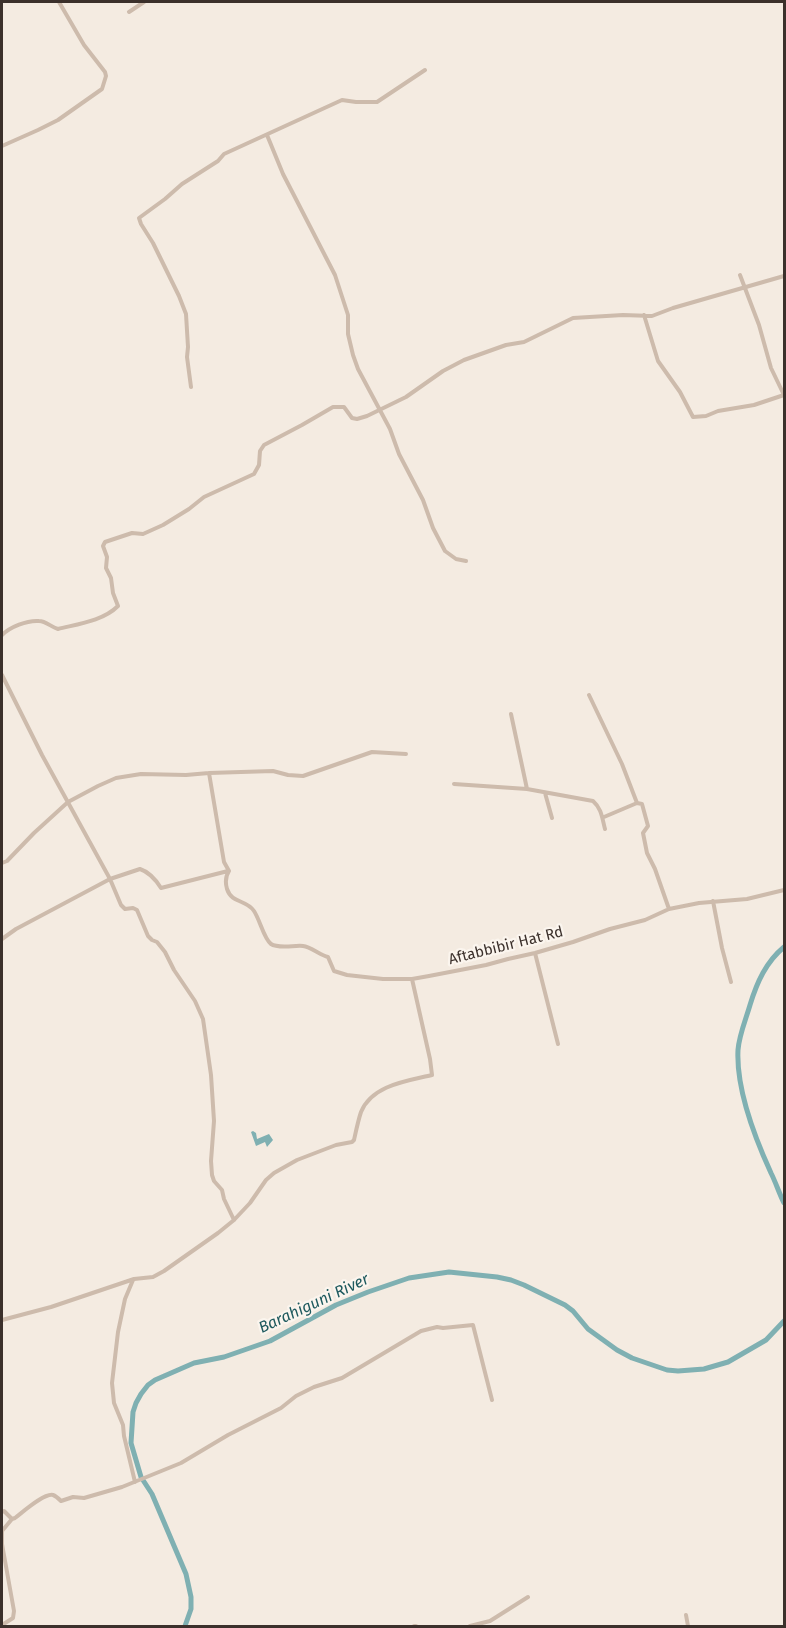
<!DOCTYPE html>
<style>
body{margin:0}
#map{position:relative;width:786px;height:1628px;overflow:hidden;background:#f4ebe1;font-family:"Fira Sans",sans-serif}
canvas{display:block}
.frame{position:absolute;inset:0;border:3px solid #3b302b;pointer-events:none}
</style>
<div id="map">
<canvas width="786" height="1628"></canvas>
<div class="frame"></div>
</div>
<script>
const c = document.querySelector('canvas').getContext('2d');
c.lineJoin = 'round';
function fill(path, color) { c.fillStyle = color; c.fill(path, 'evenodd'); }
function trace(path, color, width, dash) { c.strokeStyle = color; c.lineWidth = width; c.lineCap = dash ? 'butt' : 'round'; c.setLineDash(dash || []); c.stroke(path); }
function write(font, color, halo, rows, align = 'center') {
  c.font = font + ' "Fira Sans",sans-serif'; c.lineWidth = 4.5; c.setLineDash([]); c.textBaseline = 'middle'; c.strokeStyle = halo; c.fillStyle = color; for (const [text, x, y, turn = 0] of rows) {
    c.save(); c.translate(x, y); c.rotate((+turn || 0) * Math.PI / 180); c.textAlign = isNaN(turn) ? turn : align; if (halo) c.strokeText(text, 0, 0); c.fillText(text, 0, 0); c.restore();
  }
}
fill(new Path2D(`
 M253,1131L256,1133L257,1139L269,1134L273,1140L267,1147L265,1142L256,1146L251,1132Z`), '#7fb0b2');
trace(new Path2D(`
 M784,947C766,962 757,982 750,1005C746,1019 739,1035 738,1050C736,1090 755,1138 771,1173C776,1183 779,1193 784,1203
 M185,1626L191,1609V1597L186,1574L152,1494L141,1477L131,1443L133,1412L136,1403L141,1394L148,1385L155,1380L194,1363L224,1357L270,1341L336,1305L368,1292L409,1278L449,1272L497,1277L511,1280L524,1285L565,1305L573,1311L588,1329L617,1350L632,1358L667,1370L678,1371L704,1369L728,1362L766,1340L784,1321`), '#7fb0b2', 5);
trace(new Path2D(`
 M129,12L144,2
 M267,135L283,174L335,275L348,315V334L353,355L358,369L390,429L399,454L423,500L433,528L445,551L456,559L466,561
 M2,146L38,130L58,120L102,89L106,76L105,72L84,45L59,2
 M740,275L759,325L771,368L784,395
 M644,315L658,361L680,392L693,417L706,416L718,411L754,405L784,395
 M191,387L187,357L188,347L186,314L179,296L153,243L141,224L139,218L165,199L182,184L218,161L224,154L342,100L356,102H377L425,70
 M2,635C10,627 27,620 39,621C46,621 51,627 58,629C78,624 103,621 118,606L113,593L111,578L106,568L107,557L103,546L105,542L132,533L143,534L163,525L189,509L204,497L254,474L259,465L260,451L264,445L302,425L333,407H344L352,418L357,419L367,416L406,397L443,371L464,360L506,345L524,342L573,318L623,315L652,316L673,308L784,276
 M2,675L42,755L110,879L121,905L125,909L133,908L137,910L148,936L152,940L157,942L165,952L174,970L195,1001L203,1019L211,1075L214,1121L211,1161L212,1175L214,1181L222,1190L224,1199L234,1220
 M589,695L622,764L637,803L604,817
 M511,714L527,789
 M209,773L224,862L229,871C225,877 225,882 227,889C232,904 246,899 254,911C260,920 264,939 271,944C278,949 295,945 303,946C311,947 320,955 328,957L334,971L347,975L383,979H412L429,976L486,965L508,959L535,953L573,942L610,929L645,920L669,909L699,903L747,899L784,890
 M454,784L527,789L593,801C602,809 602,818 605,829
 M545,793L552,818
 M637,803L642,804L648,826L643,833L647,853L655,869L669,909
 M2,863L7,861L34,833L68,802L98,786L116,778L141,774L186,775L209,773L273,771L288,775L303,776L372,752L406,754
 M713,901L722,948L731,982
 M2,939L16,929L110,879L140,869C149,872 156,880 161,888L228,871
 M535,953L558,1044
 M133,1280L125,1299L118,1332L112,1383L114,1403L123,1425L124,1436L135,1482
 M2,1320L51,1307L134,1279L153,1277L164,1271L218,1233L234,1220L250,1203L266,1180L274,1173L297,1160L336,1145L352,1142L354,1140C356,1131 358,1121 361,1112C372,1085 407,1081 432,1075L430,1059L412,979
 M2,1512L4,1511L12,1519L2,1531V1544L14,1611L13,1618L2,1625
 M12,1519L15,1518C23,1512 44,1493 53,1495C56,1496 59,1499 61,1501L73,1497L84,1498L122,1487L181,1463L228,1435L281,1408L296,1396L314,1387L342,1378L421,1331L437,1327L443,1328L473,1325L492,1400
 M686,1615L688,1626
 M414,1626H416
 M470,1626L490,1621L528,1597`), '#cdbbac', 4);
write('15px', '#3b302b', '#fbf5ee', [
 ["Aftabbibir Hat Rd",506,946,-14]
]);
write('italic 16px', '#1f5a5e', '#fbf5ee', [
 ["Barahiguni River",314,1304,-25]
]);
</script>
